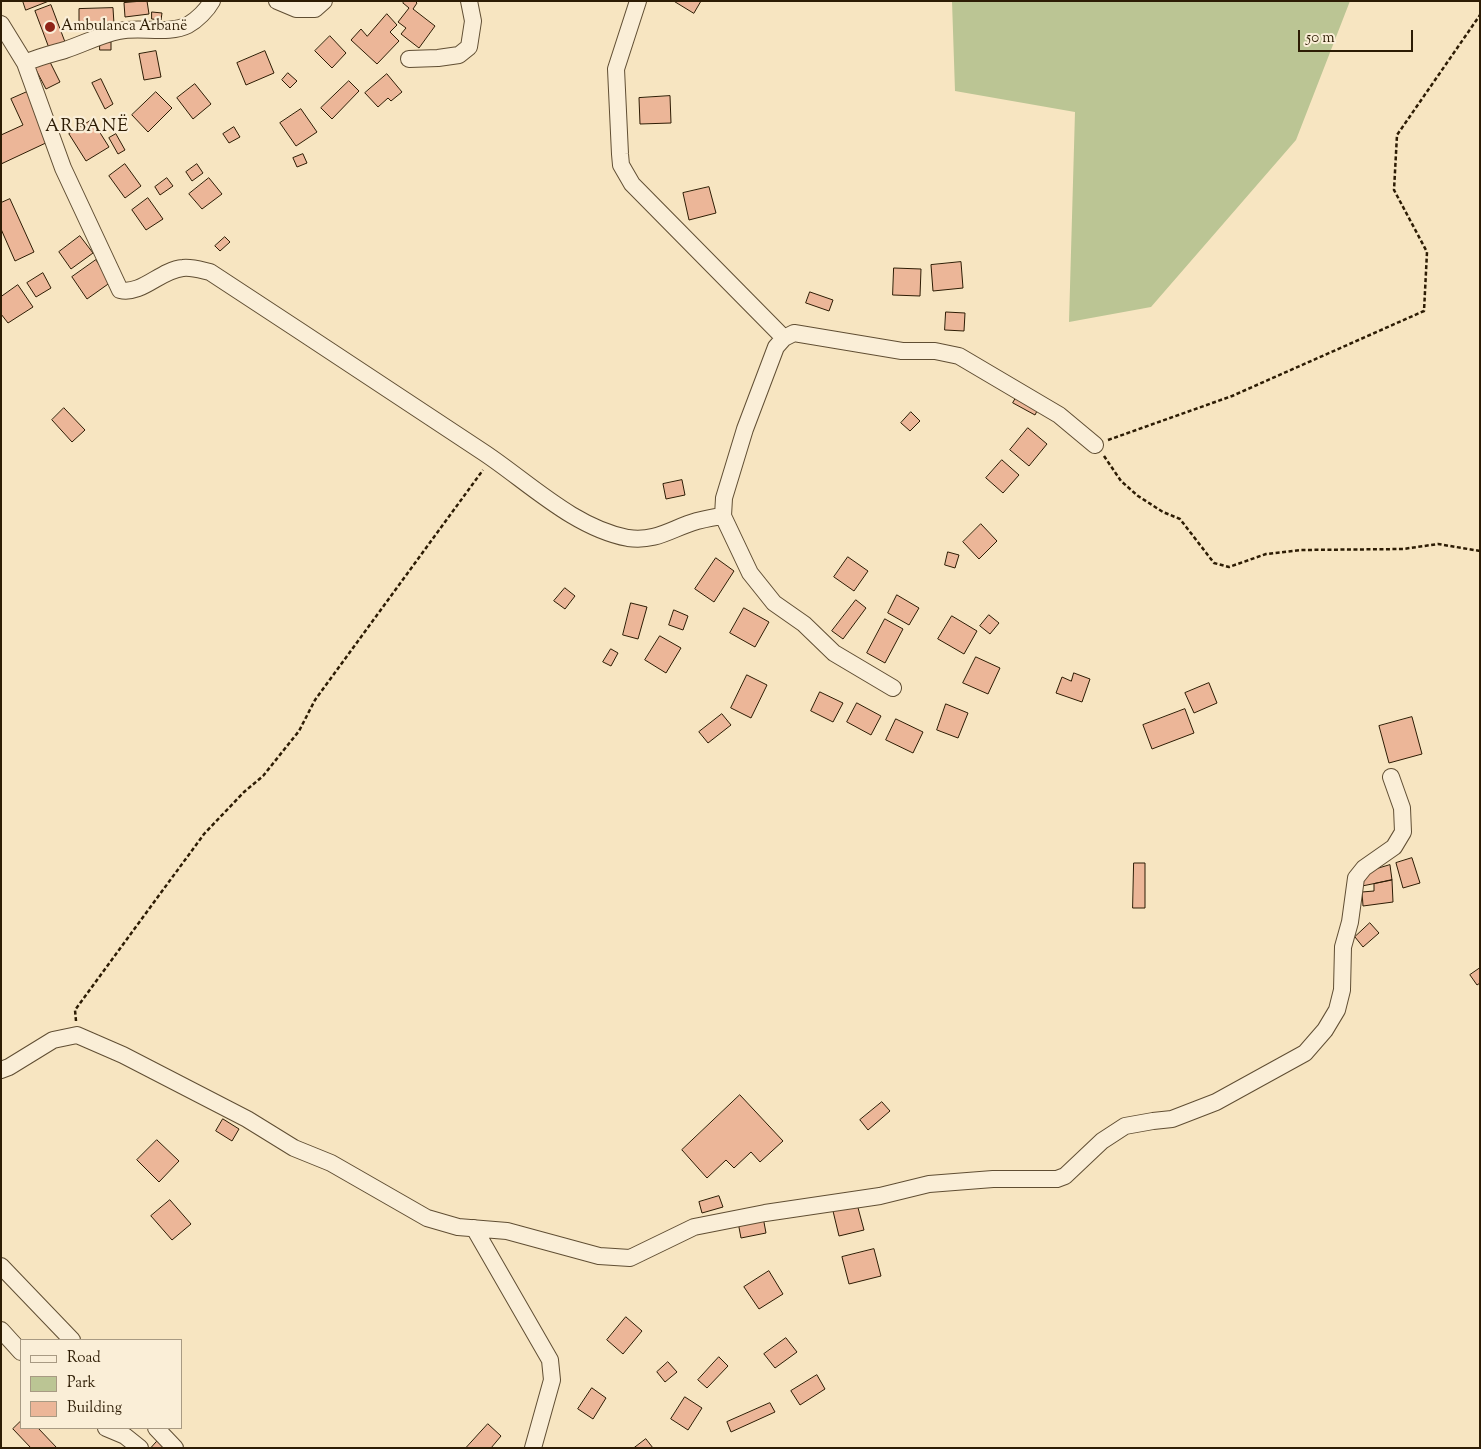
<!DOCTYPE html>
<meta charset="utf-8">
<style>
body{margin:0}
#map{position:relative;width:1481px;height:1449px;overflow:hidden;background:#f7e5c1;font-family:"Sorts Mill Goudy",serif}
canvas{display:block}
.frame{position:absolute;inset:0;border:2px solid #2d1c04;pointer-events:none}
.legend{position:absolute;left:20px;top:1339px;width:162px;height:90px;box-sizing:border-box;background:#faeed7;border:1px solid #a89a83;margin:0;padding:6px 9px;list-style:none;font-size:15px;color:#2d1c04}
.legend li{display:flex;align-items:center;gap:10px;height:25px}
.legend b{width:25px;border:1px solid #a89a83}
.scale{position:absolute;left:1298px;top:30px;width:115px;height:22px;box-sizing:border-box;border:2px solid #2d1c04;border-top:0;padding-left:6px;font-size:15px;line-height:18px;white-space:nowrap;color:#2d1c04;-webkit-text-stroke:4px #faeed7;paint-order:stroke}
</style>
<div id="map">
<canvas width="1481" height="1449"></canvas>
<div class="frame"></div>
<ul class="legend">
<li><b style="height:6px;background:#faeed7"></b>Road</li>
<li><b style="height:14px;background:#bbc594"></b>Park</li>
<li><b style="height:14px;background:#ecb698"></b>Building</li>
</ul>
<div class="scale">50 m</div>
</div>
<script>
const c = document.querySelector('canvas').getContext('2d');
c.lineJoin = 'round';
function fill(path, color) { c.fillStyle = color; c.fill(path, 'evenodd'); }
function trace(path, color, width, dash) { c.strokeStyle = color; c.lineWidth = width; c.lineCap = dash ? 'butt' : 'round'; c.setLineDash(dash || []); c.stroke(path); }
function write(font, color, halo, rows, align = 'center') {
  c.font = font + ' "Sorts Mill Goudy",serif'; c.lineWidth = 4.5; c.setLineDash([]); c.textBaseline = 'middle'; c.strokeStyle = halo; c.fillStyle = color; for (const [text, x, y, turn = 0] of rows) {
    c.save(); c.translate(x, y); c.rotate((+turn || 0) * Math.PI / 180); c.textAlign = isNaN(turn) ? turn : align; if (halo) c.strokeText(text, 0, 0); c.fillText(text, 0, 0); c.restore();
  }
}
fill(new Path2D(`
 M952,1H1350L1296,140L1151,307L1069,322L1075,112L955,91Z`), '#bbc594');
const building = new Path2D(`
 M23,1H49L26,10Z
 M147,1L149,14L125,17L124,3Z
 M405,1H415L417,3L413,9L435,26L419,48L401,34L406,28L398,22L409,8L403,3Z
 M674,1H701L694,13Z
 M51,5L65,42L49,48L35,11Z
 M113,8L114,24L79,25V9Z
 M152,12L162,13L161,20L152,19Z
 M387,14L397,25L390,32L399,41L377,64L351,40L361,29L367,36Z
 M330,36L346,53L332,68L315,51Z
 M100,42H111V50H100Z
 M156,51L161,77L144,80L139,54Z
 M265,51L274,73L246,85L237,63Z
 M48,58L60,82L46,89L34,66Z
 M288,73L297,81L290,88L282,80Z
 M387,74L402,92L391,101L388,98L378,107L365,93Z
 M101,79L113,104L105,109L92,83Z
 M349,81L359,91L332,119L321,108Z
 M195,84L211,104L193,119L177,98Z
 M27,92L50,141L1,164V135L23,125L11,99Z
 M156,92L172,108L148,132L132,115Z
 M670,96L671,123L640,124L639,98Z
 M301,109L317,132L296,146L280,123Z
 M92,120L109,147L86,161L69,134Z
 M234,127L240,137L229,143L223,134Z
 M116,134L125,150L118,154L109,138Z
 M303,154L307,163L297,167L293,158Z
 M125,164L141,186L125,198L109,176Z
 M197,164L203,173L192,181L186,172Z
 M167,178L173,186L160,195L155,187Z
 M209,178L222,194L202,209L189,194Z
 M709,187L716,213L689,220L683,193Z
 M148,198L163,219L146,230L132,210Z
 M10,199L34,252L15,261L1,229V203Z
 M80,236L93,253L71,269L59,252Z
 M225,237L230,242L220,251L215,246Z
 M96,260L111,282L87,299L72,277Z
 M961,262L963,288L933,291L931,265Z
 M894,268L921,269L920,296L893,295Z
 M43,273L51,288L36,297L27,283Z
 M18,285L33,307L8,323L1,314V297Z
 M810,292L833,300L829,311L806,303Z
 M946,312L965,313L964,331L945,330Z
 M1018,394L1039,407L1035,415L1013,403Z
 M64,408L85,430L72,442L52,420Z
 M911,412L920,421L910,431L901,423Z
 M1028,428L1047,444L1029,466L1010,450Z
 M1002,460L1019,475L1003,493L986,478Z
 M682,480L685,495L666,499L663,484Z
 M981,524L997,541L979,559L963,542Z
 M948,552L959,555L955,568L945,565Z
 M848,557L868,571L854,591L834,577Z
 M716,558L734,571L714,602L695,589Z
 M565,588L575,596L565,609L554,601Z
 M897,595L919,608L909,625L888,613Z
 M856,600L866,608L843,639L832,631Z
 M631,603L647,607L638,639L623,635Z
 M744,608L769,622L755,647L730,633Z
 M674,610L688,616L683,630L669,625Z
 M989,615L999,623L990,634L980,626Z
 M952,616L977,631L964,654L938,639Z
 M885,619L903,629L885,663L867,653Z
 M660,636L681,648L666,673L645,660Z
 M611,649L618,653L611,666L603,662Z
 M976,657L1000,668L988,694L963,683Z
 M1074,673L1090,679L1082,702L1056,693L1062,677L1071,681Z
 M747,675L767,685L751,718L731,708Z
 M1209,683L1217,703L1194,713L1185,693Z
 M820,692L843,703L833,722L811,711Z
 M857,703L881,716L871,735L847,722Z
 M946,704L968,713L958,738L937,730Z
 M1185,709L1194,733L1152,749L1143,725Z
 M722,714L731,725L708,743L699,732Z
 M1412,717L1422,754L1389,763L1379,726Z
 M896,719L923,732L913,753L886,740Z
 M1412,858L1420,883L1403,888L1396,863Z
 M1134,863H1145V908H1133Z
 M1390,865L1392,880L1362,886L1360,874Z
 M1392,880L1393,902L1363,906L1362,892L1374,891V884Z
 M1370,923L1379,933L1363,947L1355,937Z
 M1480,968V983L1477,985L1470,975Z
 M740,1095L783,1141L760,1162L751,1152L734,1168L726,1160L707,1178L682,1150Z
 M882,1102L890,1111L868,1130L860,1120Z
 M223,1119L239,1129L232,1141L216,1131Z
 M157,1140L179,1161L159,1182L137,1160Z
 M719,1196L723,1207L702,1213L699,1202Z
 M170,1200L191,1224L172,1240L151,1216Z
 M857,1204L864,1230L839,1236L833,1211Z
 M763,1217L766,1233L741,1238L738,1222Z
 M874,1249L881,1276L849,1284L842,1257Z
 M769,1271L783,1294L759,1309L744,1287Z
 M626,1317L642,1331L623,1354L607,1340Z
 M786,1338L797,1352L775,1368L764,1354Z
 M719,1357L728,1366L707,1388L698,1380Z
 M668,1362L677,1372L665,1382L657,1372Z
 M817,1375L825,1389L800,1405L791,1391Z
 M592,1388L606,1398L593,1419L578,1409Z
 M685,1397L702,1408L688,1430L671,1419Z
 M770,1403L775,1412L731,1432L727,1422Z
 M21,1421V1428H38L57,1448H31L13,1429Z
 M488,1424L501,1436L491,1448H466Z
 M161,1437L172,1448H151Z
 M646,1439L653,1448H634Z`);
fill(building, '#ecb698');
trace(building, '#2d1c04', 1);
const minor = new Path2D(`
 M277,1L296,9H315L324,1
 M638,1L616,69L620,154L621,165L632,184L784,338
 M1,24L25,63L63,168L120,290C142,295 160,270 183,268C192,267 201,270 210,272C301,332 392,391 483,452C527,481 574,528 628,538C657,542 672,528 697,521C705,519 714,517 723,516
 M409,59L438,58L459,55L469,47L473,21L469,1
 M25,63C38,57 51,54 65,50C83,44 100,35 119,31C140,26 168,35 188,25C197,20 207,10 212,1
 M893,688L834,653L804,624L774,603L750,573L723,516L724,498L745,429L776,347L784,338L794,333L902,351H935L959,356L1059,415L1095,445
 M1,1070L9,1067L53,1040L77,1035L123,1055L247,1119L294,1148L331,1163L427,1218L458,1227L507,1231L599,1256L630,1258L694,1227L765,1213L880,1196L929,1184L993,1179H1057L1065,1176L1102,1141L1125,1126L1153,1121L1172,1119L1216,1102L1305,1053L1325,1030L1337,1010L1342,990L1343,947L1350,922L1356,878L1364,868L1394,847L1403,832L1402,808L1391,777
 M474,1228L550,1360L552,1380L533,1448
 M1,1266L72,1340
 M1,1330L21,1352
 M106,1428L125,1436L140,1448
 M156,1428L175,1448`);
trace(minor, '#604e33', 18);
trace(new Path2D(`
 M1108,440L1232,396L1424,311L1427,252L1394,190L1397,135L1480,15
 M1104,456L1121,481L1138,496L1163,512L1180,519L1214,563L1229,567L1266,554L1301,550L1403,549L1438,544L1480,551
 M76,1021L75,1010L204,834L244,792L263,776L299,731L315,700L483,470`), '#2d1c04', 2.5, [4, 2.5]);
trace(minor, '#faeed7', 16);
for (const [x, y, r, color] of [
 [50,27,6,"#8f2418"]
]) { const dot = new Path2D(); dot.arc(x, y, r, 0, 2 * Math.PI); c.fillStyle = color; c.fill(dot); trace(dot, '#faeed7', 2); }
write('15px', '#2d1c04', '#faeed7', [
 ["Ambulanca Arbanë",61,27]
], 'left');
c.letterSpacing = '1px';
write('18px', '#2d1c04', '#faeed7', [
 ["ARBANË",87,128]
]);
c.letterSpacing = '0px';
</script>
